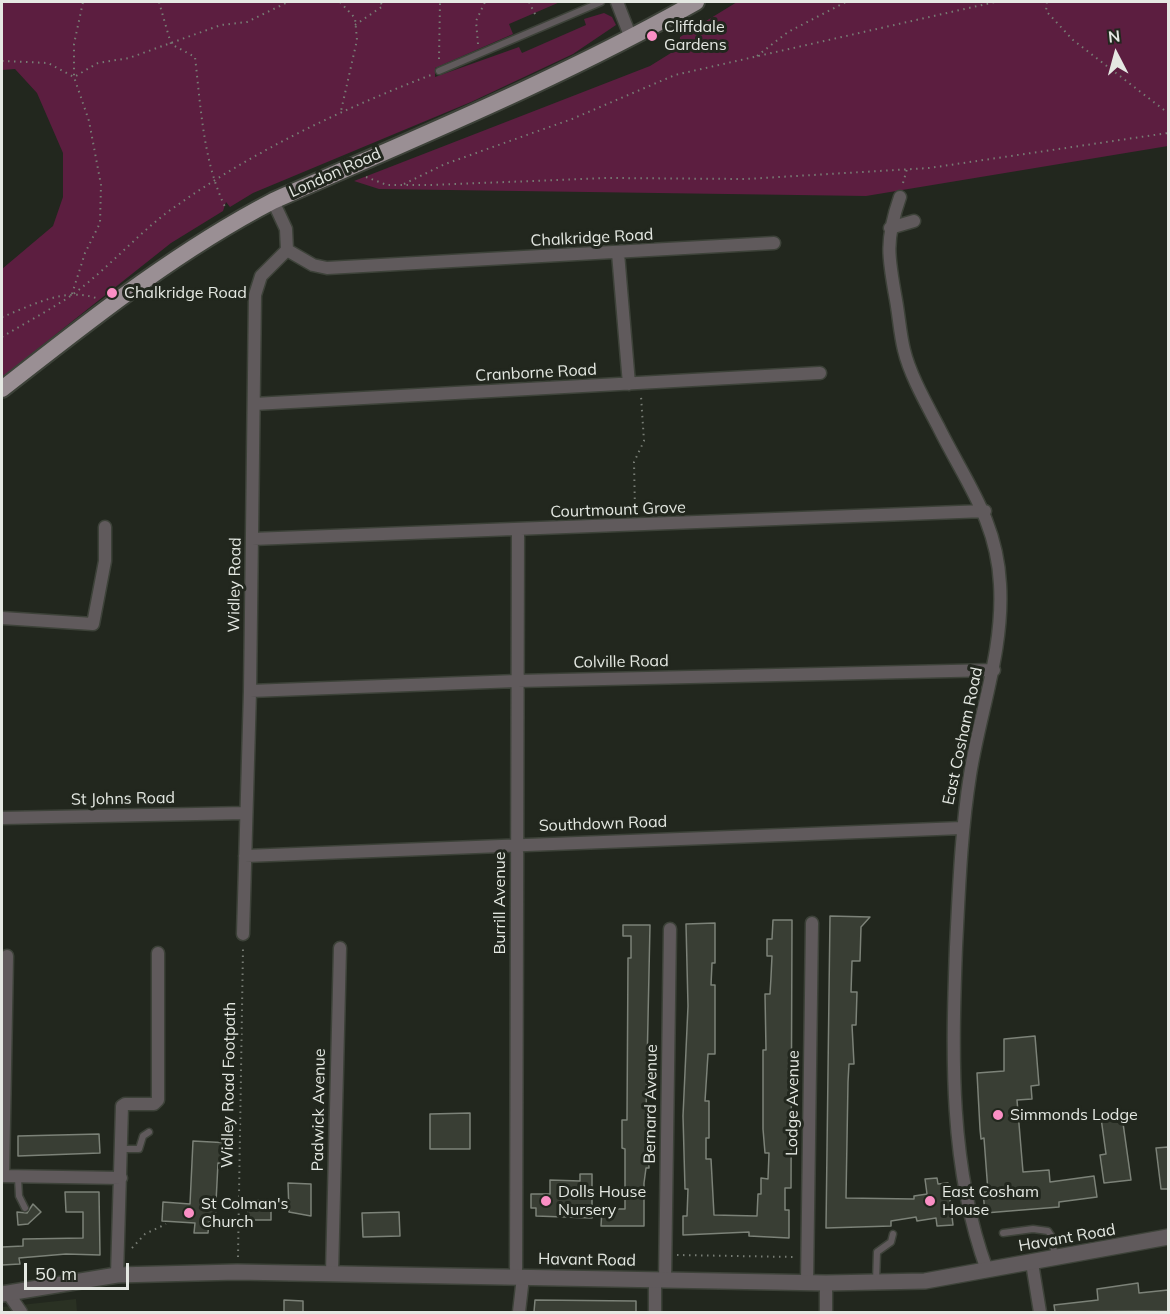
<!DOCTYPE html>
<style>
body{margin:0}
#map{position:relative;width:1170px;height:1314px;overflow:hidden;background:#22271e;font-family:Mulish,sans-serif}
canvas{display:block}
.frame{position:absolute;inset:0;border:3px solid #e4e8e2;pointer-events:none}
.north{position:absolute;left:1086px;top:24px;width:60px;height:60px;-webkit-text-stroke:4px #22271e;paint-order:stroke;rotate:354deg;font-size:16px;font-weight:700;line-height:24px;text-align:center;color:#e4e8e2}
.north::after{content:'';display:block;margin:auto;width:21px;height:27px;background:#e4e8e2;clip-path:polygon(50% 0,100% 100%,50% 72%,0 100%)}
.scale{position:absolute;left:24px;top:1263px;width:105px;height:27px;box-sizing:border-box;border:3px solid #e4e8e2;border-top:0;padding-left:8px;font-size:18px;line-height:21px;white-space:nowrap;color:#e4e8e2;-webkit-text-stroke:4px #22271e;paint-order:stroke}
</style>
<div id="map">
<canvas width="1170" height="1314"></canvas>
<div class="frame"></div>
<div class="north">N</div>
<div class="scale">50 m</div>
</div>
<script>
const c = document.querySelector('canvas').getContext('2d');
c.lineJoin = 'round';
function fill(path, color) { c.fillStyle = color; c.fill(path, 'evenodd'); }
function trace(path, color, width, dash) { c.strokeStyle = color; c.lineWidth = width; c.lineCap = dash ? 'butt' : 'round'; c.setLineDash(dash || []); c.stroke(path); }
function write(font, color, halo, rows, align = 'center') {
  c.font = font + ' Mulish,sans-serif'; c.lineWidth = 6; c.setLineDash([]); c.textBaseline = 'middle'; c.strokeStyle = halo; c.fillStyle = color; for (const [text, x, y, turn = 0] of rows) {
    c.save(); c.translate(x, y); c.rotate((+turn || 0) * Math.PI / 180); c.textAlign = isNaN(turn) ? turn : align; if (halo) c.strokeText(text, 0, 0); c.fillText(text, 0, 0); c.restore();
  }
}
fill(new Path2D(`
 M76,1299L77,1312H2V1307Z`), '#2a3123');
fill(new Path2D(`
 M2,2H560L509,24L513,34L435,68V77L519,47L522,53L586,25L584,19L604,13L612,17L616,25L573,54L471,102L253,193L230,207L226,202L223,211L171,243L2,377V269L53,226L63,197V153L37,93L15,69L2,70Z
 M737,2H1168V146L866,196L379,189L354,181L650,66L679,48L680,37Z`), '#5c1e40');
const building = new Path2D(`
 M830,916L870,917L861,927L860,961H852L851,992H857L856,1025H852L854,1064H849L848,1082L846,1198L914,1199V1196L927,1194L925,1179L937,1178L938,1184L948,1183L953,1225L937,1226L936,1218L917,1221L916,1217L891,1221V1226L826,1228Z
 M773,920H792L791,1188H785V1210H789V1238L749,1236V1232L683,1235V1216H687L688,1189H685L683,1116L688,1006L686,924L715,923V963H712L711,985H715V1054H708L705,1101H709V1138H706V1159H711L714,1215L757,1216L758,1194H761V1178L768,1179L769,1153H765L763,1129V1050H766L765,994H770L771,977L772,956H767V939H772Z
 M623,925H650L646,1114L649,1168H646L644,1183V1226H601L602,1209H625V1149L622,1148V1120H627L628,958H631V936H623Z
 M1035,1036L1039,1085L1031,1086L1032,1099L1017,1100L1023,1172L1049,1170L1050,1182L1094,1176L1097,1197L1059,1202V1207L985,1213L983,1192H988L984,1138L981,1139L980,1129L977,1073L1004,1071V1039Z
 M470,1113V1149H430V1114Z
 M1122,1116L1131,1180L1104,1183L1100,1155L1106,1154L1101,1118Z
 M99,1134L100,1153L18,1156V1136Z
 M193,1141L230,1143L229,1164L218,1163L215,1222H209L208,1233H194L195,1223L162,1221L163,1202L190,1204Z
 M1168,1147V1189H1161L1156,1148Z
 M580,1174H592V1218L536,1216V1208H531V1194H550V1180L580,1181Z
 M288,1183L311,1184V1216L289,1212Z
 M65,1192H99L100,1255L66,1254L19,1258L20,1264L2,1265V1247L23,1246V1239L83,1238V1212H66Z
 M247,1200H260V1205H271V1220H247Z
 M33,1204L41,1212L28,1224L18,1225L17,1212L27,1213Z
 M399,1212L400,1236L363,1237L362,1213Z
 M1138,1283L1139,1293L1168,1290V1311L1055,1312L1054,1305L1098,1300L1097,1289Z
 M284,1300L303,1301V1312H284Z
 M535,1300L636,1301V1312H534Z`);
fill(building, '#393e34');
trace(building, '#7c8278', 1.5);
const service = new Path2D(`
 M439,71L601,2
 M121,1149H139L143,1136L149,1132
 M18,1178L19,1196L25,1208
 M1003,1233L1033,1229L1048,1231L1052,1237L1055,1258
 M876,1282L877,1252L891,1242L893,1234`);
const minor = new Path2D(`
 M617,2L631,38
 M900,197C885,240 888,257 896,300C899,317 900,334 904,350C910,375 926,403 938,426C965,481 997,520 1000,584C1004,650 980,711 970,775C961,832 959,889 956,947C952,1055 949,1167 987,1270
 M273,201L286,229L287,250L313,265L327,268L774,243
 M890,228L914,221
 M618,253L629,384
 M254,404L820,373
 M252,539L985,511
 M2,618L93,624L105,561V527
 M250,691L517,681L994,670
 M2,818L245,813
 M245,856L962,828
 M243,934L250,691L255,295L261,276L287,250
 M7,956L3,1176L121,1178
 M1032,1263L1040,1312
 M332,1273L340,948
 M117,1275L122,1106L125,1104H154L158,1100V953
 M516,1276L518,530
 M665,1280L670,929
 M807,1283L812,923
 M826,1283V1312
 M8,1293L21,1312
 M519,1312L523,1277
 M655,1312V1279`);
const tertiary = new Path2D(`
 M2,1294L117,1275L237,1272L826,1283L925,1281L1168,1237`);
const primary = new Path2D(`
 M2,389C89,321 175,252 273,201C415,138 560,79 696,2`);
trace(service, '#3d4239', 9);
trace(minor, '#3d4239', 15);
trace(tertiary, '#3d4239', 18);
trace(primary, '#3d4239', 20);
trace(new Path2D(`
 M159,2L171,44L195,57C201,108 203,162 226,209
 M340,2L355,18L357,40L341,111
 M529,2L537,18
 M1047,2L1046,11L1073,40L1168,113
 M355,25L383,6L380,2
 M478,44L476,21L485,2
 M757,56L788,32L846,2
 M439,59L440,2
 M2,61L48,63L74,77L98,63L129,58L221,25L247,22L288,2
 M366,177L387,185H431L607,178L746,179L929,168L1168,133
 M903,183L907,169
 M404,184L445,164L572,119L675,75L995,2
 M72,294L85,253L100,223L101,185L89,121L74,77V44L83,2
 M2,317C31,306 64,287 96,298
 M2,337C25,323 50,310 72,295C105,271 133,239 165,214C247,154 337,111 431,75
 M635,511L634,462L644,441L641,396
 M132,1248L145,1234L166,1224
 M677,1255L794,1257
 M238,1257L243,948`), '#777c74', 2, [1.5, 4.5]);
trace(service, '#605a5c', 6);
trace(minor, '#605a5c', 12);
trace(tertiary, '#605a5c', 15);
trace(primary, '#9a8f94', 16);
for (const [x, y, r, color] of [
 [652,36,6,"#fb8fc5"],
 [112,293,6,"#fb8fc5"],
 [998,1115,6,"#fb8fc5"],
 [546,1201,6,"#fb8fc5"],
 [930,1201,6,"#fb8fc5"],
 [189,1213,6,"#fb8fc5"]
]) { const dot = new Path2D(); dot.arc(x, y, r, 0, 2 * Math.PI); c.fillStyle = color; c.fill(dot); trace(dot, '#22271e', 2); }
write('16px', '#e4e8e2', '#22271e', [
 ["Cliffdale",664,27],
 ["Gardens",664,45],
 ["Chalkridge Road",124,293],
 ["Simmonds Lodge",1010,1115],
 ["Dolls House",558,1192],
 ["Nursery",558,1210],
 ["East Cosham",942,1192],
 ["House",942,1210],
 ["St Colman's",201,1204],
 ["Church",201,1222]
], 'left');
write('16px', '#e4e8e2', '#22271e', [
 ["London Road",335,173,-24],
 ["Chalkridge Road",592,238,-3],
 ["Cranborne Road",536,373,-3],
 ["Courtmount Grove",618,510,-2],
 ["Widley Road",235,585,-89],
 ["Colville Road",621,662,-1],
 ["East Cosham Road",963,736,-78],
 ["St Johns Road",123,799,-1],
 ["Southdown Road",603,824,-2],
 ["Burrill Avenue",500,903,-90],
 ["Widley Road Footpath",229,1085,-89],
 ["Lodge Avenue",793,1103,-89],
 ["Bernard Avenue",651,1104,-89],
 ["Padwick Avenue",319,1110,-89],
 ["Havant Road",1067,1238,-10],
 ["Havant Road",587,1260,1]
]);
</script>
